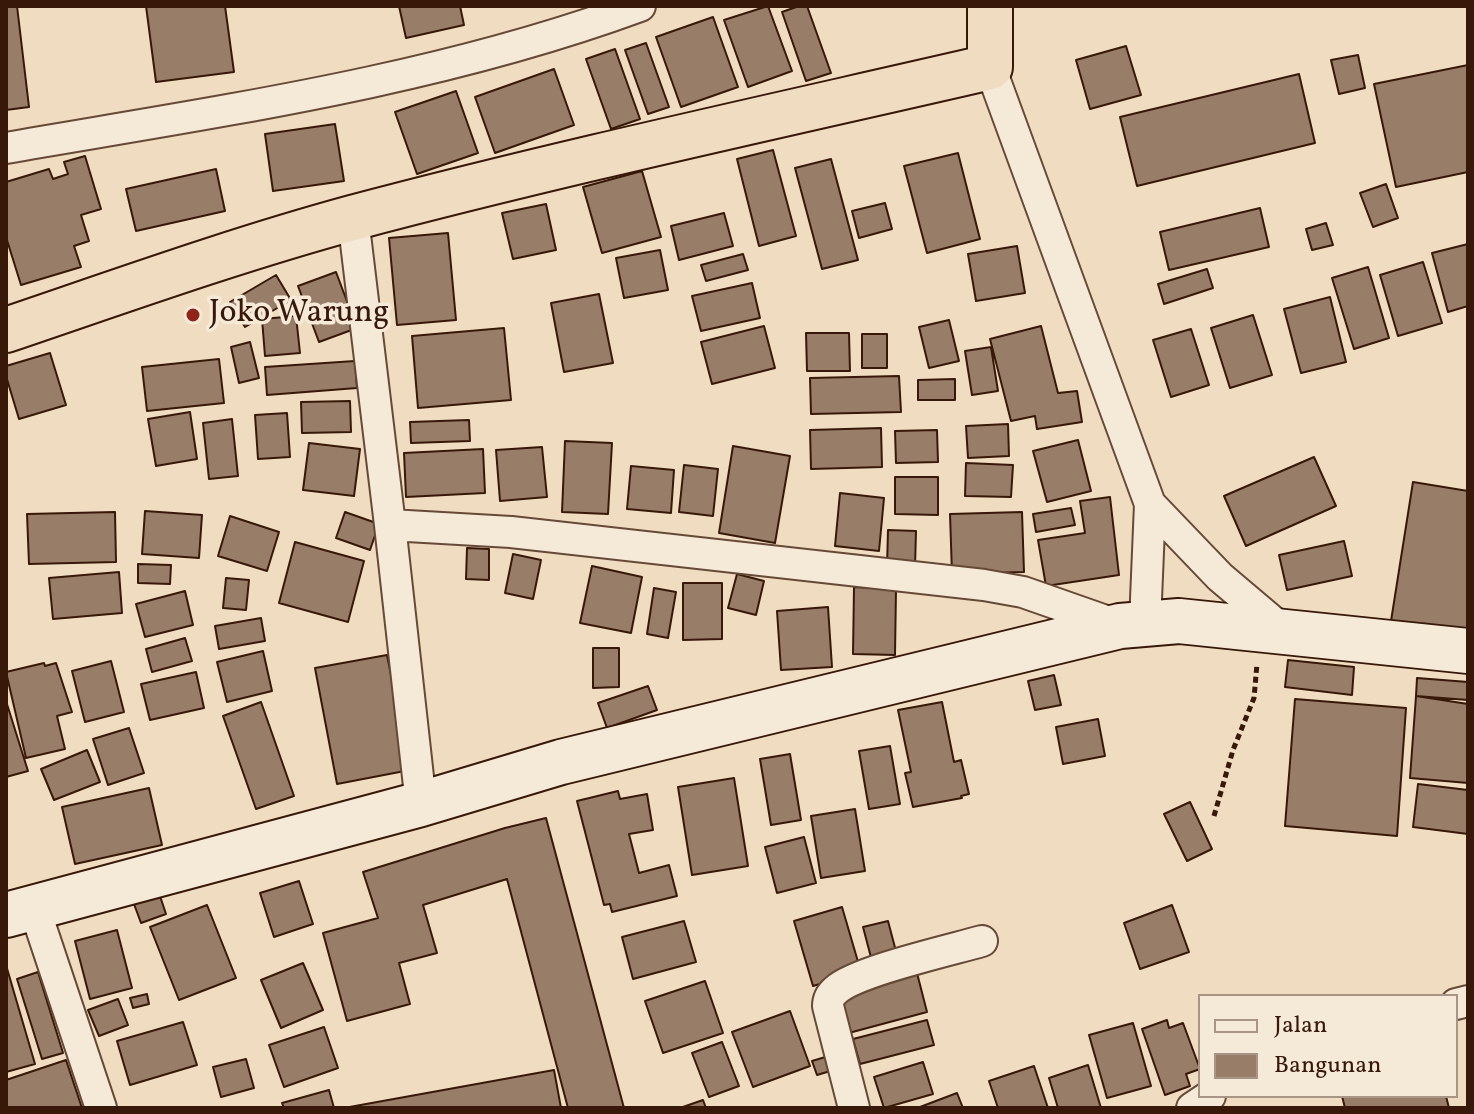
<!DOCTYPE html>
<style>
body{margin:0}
#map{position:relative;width:1474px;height:1114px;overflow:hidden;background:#f0ddc1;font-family:Vollkorn,serif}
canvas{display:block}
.frame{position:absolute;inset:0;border:8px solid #381809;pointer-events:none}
.legend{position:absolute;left:1198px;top:994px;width:260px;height:104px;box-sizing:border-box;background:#f5e9d7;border:2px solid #a99585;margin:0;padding:10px 14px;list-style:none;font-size:24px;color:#381809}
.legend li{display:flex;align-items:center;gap:16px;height:40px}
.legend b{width:40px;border:2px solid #a99585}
</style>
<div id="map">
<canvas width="1474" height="1114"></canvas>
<div class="frame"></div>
<ul class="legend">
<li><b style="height:10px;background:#f5e9d7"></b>Jalan</li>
<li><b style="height:22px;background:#987e69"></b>Bangunan</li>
</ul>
</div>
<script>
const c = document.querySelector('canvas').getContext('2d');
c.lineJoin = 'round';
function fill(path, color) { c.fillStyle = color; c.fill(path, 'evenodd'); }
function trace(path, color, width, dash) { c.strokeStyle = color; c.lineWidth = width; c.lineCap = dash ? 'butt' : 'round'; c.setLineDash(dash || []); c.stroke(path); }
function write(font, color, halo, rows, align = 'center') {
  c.font = font + ' Vollkorn,serif'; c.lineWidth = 7; c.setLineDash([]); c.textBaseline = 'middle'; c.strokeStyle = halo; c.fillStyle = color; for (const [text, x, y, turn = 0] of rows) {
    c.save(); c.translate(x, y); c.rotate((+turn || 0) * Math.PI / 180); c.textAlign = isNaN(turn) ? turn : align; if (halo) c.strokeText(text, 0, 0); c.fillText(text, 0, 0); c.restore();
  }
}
const building = new Path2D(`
 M6,6H17L29,107L6,110Z
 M146,6H225L234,72L156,82Z
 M399,6H460L464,25L406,38Z
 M768,6L792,71L748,87L724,20Z
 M799,6H807L831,73L806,81L782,12Z
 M713,17L738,87L681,107L656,37Z
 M646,43L669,107L648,114L625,50Z
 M1126,46L1141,95L1090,109L1076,60Z
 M615,49L640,119L611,129L586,59Z
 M1358,55L1365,88L1339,94L1331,60Z
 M1468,65V172L1396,187L1374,84Z
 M554,69L574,125L495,153L475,97Z
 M1299,74L1315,143L1137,186L1120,117Z
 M456,91L478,153L417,174L395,112Z
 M335,124L344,181L273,191L265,134Z
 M773,150L796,236L759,246L737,159Z
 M958,153L980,239L927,253L904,166Z
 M85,156L101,209L81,215L89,241L74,246L81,267L21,285L6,237V182L49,169L53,179L68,174L64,162Z
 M831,159L858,260L822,269L795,168Z
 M216,169L225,211L136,231L126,189Z
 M642,171L661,237L602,253L583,187Z
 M1386,184L1398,218L1373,227L1360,193Z
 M885,203L892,229L859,238L852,211Z
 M546,204L556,250L513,259L502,213Z
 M1260,208L1269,247L1169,270L1160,232Z
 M724,213L733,246L679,260L671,226Z
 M1326,223L1333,245L1312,250L1306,229Z
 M448,233L456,320L397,325L389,238Z
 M1468,244V306L1448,312L1432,253Z
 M1017,246L1025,293L976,301L968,254Z
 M660,250L668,290L624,298L616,258Z
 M743,254L748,270L706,281L701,265Z
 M1423,262L1442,323L1398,336L1380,275Z
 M1368,267L1389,338L1354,349L1332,278Z
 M1207,269L1213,288L1164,304L1158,284Z
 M336,272L357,328L319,342L298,286Z
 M276,275L291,300L245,327L230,302Z
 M752,283L760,318L701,331L692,296Z
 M599,294L613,363L564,372L551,303Z
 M1330,297L1346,362L1301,373L1284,309Z
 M1253,315L1272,375L1230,388L1211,328Z
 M296,316L300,353L265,356L262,319Z
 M949,320L959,361L929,368L919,327Z
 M764,326L775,368L712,384L701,342Z
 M1041,326L1058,393L1077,391L1082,422L1037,429L1035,416L1011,421L990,339Z
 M504,328L511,400L418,408L412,336Z
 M1191,329L1209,385L1171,397L1153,340Z
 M806,333H849L850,371H807Z
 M862,334H887V368H862Z
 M250,342L259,378L239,383L231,347Z
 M991,347L998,391L972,395L965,351Z
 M50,353L66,405L19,419L6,376V366Z
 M219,359L224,403L147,411L142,367Z
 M355,361L357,388L267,395L265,367Z
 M899,376L901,412L811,414L810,378Z
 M955,379V400H918V380Z
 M350,401L351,432L302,433L301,402Z
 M190,412L197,459L156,466L148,419Z
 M287,413L290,457L258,459L255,415Z
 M232,419L238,476L209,479L203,423Z
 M469,420L470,441L411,443L410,422Z
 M1008,424L1009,456L968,458L966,426Z
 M881,428L882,467L811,469L810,430Z
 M937,430L938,462L896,463L895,431Z
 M1078,440L1091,491L1047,502L1033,451Z
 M565,441L612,443L608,514L562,512Z
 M309,443L360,449L354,496L303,490Z
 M733,446L790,456L775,543L719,533Z
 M542,447L547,497L500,501L496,450Z
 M483,449L485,493L406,497L404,453Z
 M1314,457L1336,506L1246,546L1224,496Z
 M966,463L1013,465L1011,497L965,496Z
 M684,465L718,469L713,516L679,512Z
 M631,466L674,470L671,513L627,509Z
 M895,477H938V515L895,514Z
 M1413,482L1468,491V634L1391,621Z
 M840,493L884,498L879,551L835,546Z
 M1110,497L1119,575L1046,586L1038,540L1085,533L1080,501Z
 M1071,508L1075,525L1036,532L1033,514Z
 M145,511L202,515L199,558L142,554Z
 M115,512L116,562L29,564L27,514Z
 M345,512L379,524L370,550L336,538Z
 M1022,512L1024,572L952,574L950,514Z
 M230,516L279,532L267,571L218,556Z
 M888,530L916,531L915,568L887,567Z
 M1344,541L1352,576L1287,590L1279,555Z
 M295,542L364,561L348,622L279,603Z
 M467,548L489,549V580L466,579Z
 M513,554L541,560L533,599L505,593Z
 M138,564L171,565L170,584L138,583Z
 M592,566L642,577L631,633L580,623Z
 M119,572L122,613L53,619L49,578Z
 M737,574L764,581L756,615L728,608Z
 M226,578L249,580L246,610L223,608Z
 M683,583H722V639L683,640Z
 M854,587L896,589L895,655L853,654Z
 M654,588L676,592L668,638L647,634Z
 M185,591L193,625L145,637L136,604Z
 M828,607L832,667L781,670L777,611Z
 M261,618L265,641L219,649L215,626Z
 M185,638L192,661L152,672L146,649Z
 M593,648H619V687L593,688Z
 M263,651L272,691L227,702L217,662Z
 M387,655L410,770L337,784L315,668Z
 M1288,660L1354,667L1352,695L1285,687Z
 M111,661L124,712L85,722L72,671Z
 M44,663L45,666L56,663L72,712L57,716L65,749L26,758L6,672Z
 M196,672L204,708L150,720L141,684Z
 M1054,675L1061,705L1035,710L1028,681Z
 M1417,678L1468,682V700L1416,696Z
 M648,686L657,710L607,728L598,703Z
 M1416,696L1468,704V783L1410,778Z
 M1295,699L1406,708L1397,836L1285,826Z
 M6,701L28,771L6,777Z
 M261,702L294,796L256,809L223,716Z
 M942,702L954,762L961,760L969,794L961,796L962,798L913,807L905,773L911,772L898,710Z
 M1098,719L1105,756L1063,764L1056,727Z
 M129,728L144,773L108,785L93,739Z
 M890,746L900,804L869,809L859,751Z
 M87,750L100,782L54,800L41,769Z
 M790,754L801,820L771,825L760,759Z
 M734,778L748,866L692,875L678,787Z
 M1418,784L1468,790V834L1413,827Z
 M149,788L162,845L75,864L62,807Z
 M618,791L620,799L647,794L653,830L629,834L639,873L669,865L677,896L612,912L610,904L604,905L577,801Z
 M1190,802L1212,849L1187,861L1164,814Z
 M855,809L865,871L821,878L811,816Z
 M546,818L624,1108H568L507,879L423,905L437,953L399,963L410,1004L347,1021L323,933L378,918L363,872L505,828Z
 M804,837L816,883L777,893L765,847Z
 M299,881L313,924L274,937L260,893Z
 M160,896L166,914L141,923L134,904Z
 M207,905L236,978L179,1000L150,927Z
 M1172,905L1189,952L1140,969L1124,923Z
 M842,907L861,972L813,986L794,921Z
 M684,921L696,962L633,979L622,937Z
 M888,921L898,959L873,965L863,927Z
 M117,930L132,988L90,999L75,941Z
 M303,963L323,1010L281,1028L261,980Z
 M6,965L35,1064L6,1072Z
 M38,972L63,1053L42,1059L17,979Z
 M917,973L927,1012L845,1034L833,995Z
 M705,981L723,1033L663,1053L645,1001Z
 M147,994L149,1004L133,1008L130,998Z
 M118,999L128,1025L99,1036L88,1010Z
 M790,1011L810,1066L753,1087L732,1032Z
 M927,1020L934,1045L860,1064L853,1039Z
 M1167,1020L1169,1028L1183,1023L1200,1069L1186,1074L1190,1086L1165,1095L1142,1029Z
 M183,1022L197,1065L130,1085L117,1041Z
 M1133,1023L1151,1086L1107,1098L1089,1035Z
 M324,1027L338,1068L284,1087L269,1045Z
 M722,1042L739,1086L709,1097L692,1053Z
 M832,1055L837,1069L817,1075L812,1061Z
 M246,1059L254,1088L221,1097L213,1067Z
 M66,1060L82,1108H6V1080Z
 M923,1062L933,1094L884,1108L874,1077Z
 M1088,1065L1101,1108H1058L1049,1078Z
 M1034,1066L1048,1108H998L989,1081Z
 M554,1070L561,1108H344Z
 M329,1090L334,1108H284L282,1103Z
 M957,1093L963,1108H921L920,1107Z
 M1342,1096H1446L1449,1108H1345Z
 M703,1100L706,1108H680Z`);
fill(building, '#987e69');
trace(building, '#381809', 2);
const street = new Path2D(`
 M990,67L1150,504L1220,577L1285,632
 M6,148C220,111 436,81 640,6
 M353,218L390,525
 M1145,623L1150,504
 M421,804L390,525L511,532L984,585L1023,592L1120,626
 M34,907L101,1108
 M1456,1004L1468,1001
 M854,1108L828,1006C828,999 830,995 836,990C857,971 951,950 982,941
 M1192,1108L1210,1096`);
const secondary = new Path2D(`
 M6,915L421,804L561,762L1120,626L1179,621L1468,651`);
const highway = new Path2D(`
 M6,330C121,291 235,250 352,218C563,162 777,116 990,67V6`);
trace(street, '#664937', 34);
trace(secondary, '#381809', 48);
trace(highway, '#381809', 48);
trace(new Path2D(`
 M1214,816L1233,750L1254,698L1257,664`), '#381809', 5, [6, 4]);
trace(street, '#f5e9d7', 30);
trace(secondary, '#f5e9d7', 44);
trace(highway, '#f0ddc1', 44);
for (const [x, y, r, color] of [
 [193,315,8,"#8f2418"]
]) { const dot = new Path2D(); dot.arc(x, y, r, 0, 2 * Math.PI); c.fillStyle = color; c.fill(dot); trace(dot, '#f5e9d7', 3); }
write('32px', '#381809', '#f5e9d7', [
 ["Joko Warung",209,315]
], 'left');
</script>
